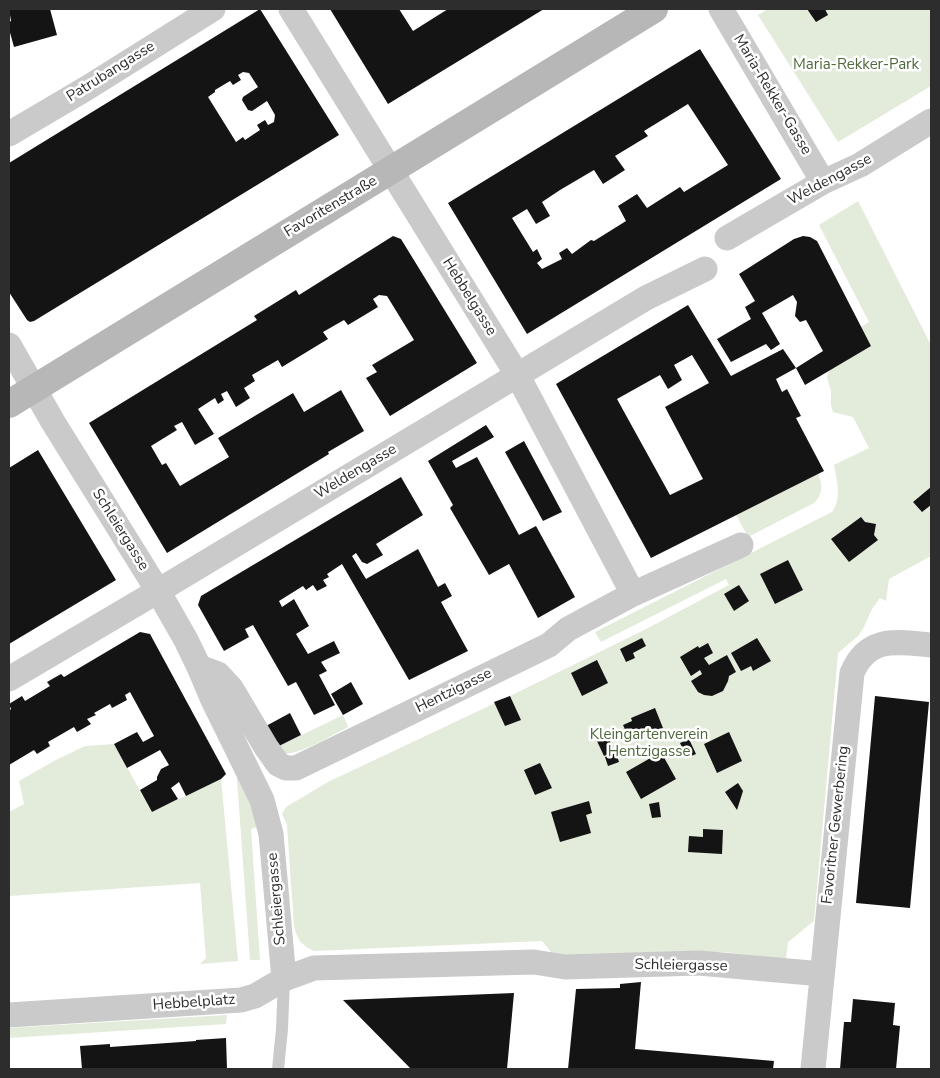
<!DOCTYPE html>
<meta charset="utf-8">
<style>
body{margin:0}
#map{position:relative;width:940px;height:1078px;overflow:hidden;background:#fff;font-family:"Nunito Sans",sans-serif}
canvas{display:block}
.frame{position:absolute;inset:0;border:10px solid #2d2d2d;pointer-events:none}
</style>
<div id="map">
<canvas width="940" height="1078"></canvas>
<div class="frame"></div>
</div>
<script>
const c = document.querySelector('canvas').getContext('2d');
c.lineJoin = 'round';
function fill(path, color) { c.fillStyle = color; c.fill(path, 'evenodd'); }
function trace(path, color, width, dash) { c.strokeStyle = color; c.lineWidth = width; c.lineCap = dash ? 'butt' : 'round'; c.setLineDash(dash || []); c.stroke(path); }
function write(font, color, halo, rows, align = 'center') {
  c.font = font + ' "Nunito Sans",sans-serif'; c.lineWidth = 5; c.setLineDash([]); c.textBaseline = 'middle'; c.strokeStyle = halo; c.fillStyle = color; for (const [text, x, y, turn = 0] of rows) {
    c.save(); c.translate(x, y); c.rotate((+turn || 0) * Math.PI / 180); c.textAlign = isNaN(turn) ? turn : align; if (halo) c.strokeText(text, 0, 0); c.fillText(text, 0, 0); c.restore();
  }
}
fill(new Path2D(`
 M768,9H931V86L838,142L758,15Z
 M858,201L931,345V556L889,579L886,601L880,598L872,609L863,629L858,636L838,653L814,921L788,942L786,959L723,952L554,957L553,954L542,941L314,951C302,946 297,939 294,927L287,825L282,814L286,807L328,782L510,696L646,629L729,585L726,579L601,642L595,632L832,512C842,499 837,480 834,465L869,448L853,417L833,412L831,405V391L827,377L829,371L861,327L869,322L819,225Z
 M818,474C823,485 823,494 814,503L748,537L736,515Z
 M343,715L348,727C328,737 307,751 285,754L277,747Z
 M114,744L152,812L221,779L238,961L200,964L206,958L200,883L9,896V812L24,804L19,781L54,761L85,746Z
 M240,777L254,806L257,827L251,829L260,960H250L237,779Z
 M227,1015L226,1024L9,1038V1028Z`), '#e3ebdb');
fill(new Path2D(`
 M9,9H50L57,35L14,47L9,29V22L11,21Z
 M260,9L339,135L34,321L30,322L27,320L9,292V163ZM243,72L249,73L258,87L243,97L242,100L248,110L252,111L267,101L275,115L274,122L268,125L265,120L257,125L260,130L245,140L243,137L236,142L208,97L215,92V90L230,81L233,85L241,80L238,75Z
 M330,9H399L413,31L448,9H544L388,104Z
 M807,9H825L828,15L816,22Z
 M700,49L781,179L527,334L448,203ZM688,104L728,165L684,192L680,187L647,208L637,194L618,206L626,221L594,241L591,240L572,254L567,248L559,253L562,259L542,269L537,263L542,259L537,249L533,252L512,218L527,209L536,224L550,216L542,202L560,190L594,170L603,184L625,170L615,156L648,136L644,131Z
 M393,236L401,239L477,363L390,416L366,378L377,372L372,365L414,340L387,296L379,295L373,299L378,307L348,325L344,320L323,332L328,339L282,367L278,360L252,375L255,381L244,388L250,398L236,407L227,391L221,394L224,400L218,404L215,398L198,409L214,434L195,445L182,422L174,426L177,430L151,446L162,465L166,463L180,486L229,457L218,438L293,393L304,412L341,390L364,431L328,452L329,454L167,553L89,423L257,320L254,316L296,290L299,295Z
 M803,236L810,237L817,241L871,346L805,385L796,368L823,351L806,320L800,322L795,316L797,302L793,295L762,313L780,344L771,350L766,344L731,362L717,339L751,319L745,307L755,301L739,274L794,239Z
 M688,305L731,376L783,349L796,368L776,379L782,392L787,389L801,416L796,418L824,471L651,558L556,384ZM692,355L709,383L665,407L703,479L670,495L617,399L660,375L668,389L682,380L674,365Z
 M486,425L494,437L452,461L456,468L477,457L519,535L536,526L575,597L538,618L509,564L489,575L450,508L453,505L428,461Z
 M524,441L562,512L543,521L505,452Z
 M38,450L116,580L9,644V468Z
 M401,477L423,515L376,544L383,555L367,564L362,562L356,553L352,556L366,579L418,549L438,587L445,583L452,596L441,602L468,651L409,680L342,564L327,574L329,577L323,580L327,586L317,591L313,585L306,590L303,586L279,601L282,607L294,599L309,626L296,634L308,654L334,641L340,653L321,662L327,671L319,675L335,705L314,715L296,682L288,686L253,625L245,629L249,637L224,651L198,605L201,596Z
 M931,487V505L922,512L913,502Z
 M861,517L865,522L876,524L874,535L878,540L849,562L831,539Z
 M788,560L803,590L775,604L760,574Z
 M739,585L749,601L734,611L724,594Z
 M140,632L150,634L226,774L221,779L186,796L179,782L171,788L178,799L152,812L140,790L157,780V777L161,769L169,765L160,750L127,768L114,744L137,732L143,742L154,736L130,692L125,695L127,700L112,708L110,704L94,713L96,715L87,719L91,724L77,732L74,727L48,742L50,746L37,754L34,750L9,765V711L11,709L9,704L22,696L25,701L50,686L47,682L61,674L64,677Z
 M642,638L646,646L633,653L635,658L626,662L620,649Z
 M757,638L771,661L753,671L751,666L741,671L731,653Z
 M708,643L713,653L704,658L709,665L727,655L736,672L729,676L728,681L723,691L712,696L704,695L698,692L691,681L702,674L700,670L691,676L680,657L698,646L699,648Z
 M597,660L608,683L582,696L571,673Z
 M351,682L363,704L343,715L331,694Z
 M510,696L521,720L505,726L494,702Z
 M875,696L929,702L910,908L856,903Z
 M655,708L663,728L640,738L639,736L630,740L623,725L632,721L631,718Z
 M290,713L301,735L277,747L266,726Z
 M729,732L742,761L717,773L704,744Z
 M605,735L608,740H609L615,751L604,756L596,739Z
 M689,739L696,754L687,758L680,743Z
 M661,752L676,779L641,799L626,772Z
 M616,753L619,762L608,766L605,757Z
 M540,763L552,788L535,795L524,770Z
 M738,783L743,791L737,810L725,792Z
 M589,801L592,813L586,815L591,833L560,842L551,812Z
 M659,802L661,817L652,818L649,804Z
 M703,829L723,830L722,854L688,852L689,836L703,837Z
 M641,982L635,1049L774,1061L773,1069H568L576,989L620,988V984Z
 M514,993L507,1069H410V1068L343,1000Z
 M853,999L895,1003L893,1025L900,1026L896,1069H840L844,1022H851Z
 M226,1038L227,1069H82L80,1046L110,1044V1047L196,1041V1040Z`), '#141414');
trace(new Path2D(`
 M278,1069L282,1029L284,979`), '#cacaca', 12);
trace(new Path2D(`
 M291,9L518,376L633,594
 M721,9L823,182
 M9,134L87,88L213,9
 M727,238L823,182L860,165L931,121
 M9,345L53,422L158,591L186,640L199,667L213,700L262,800L271,834L284,979
 M199,667L218,674L231,688L266,747L278,764L286,768H296L549,645L568,629L633,594L741,545
 M9,679L158,591L646,298L705,269
 M9,1015L241,1000L255,996L284,979L314,968L534,962L565,967L699,963L822,974
 M813,1069L852,673C868,635 898,642 931,645`), '#cacaca', 25);
trace(new Path2D(`
 M9,404L654,9`), '#b7b7b7', 28);
write('15px', '#4f683b', '#fff', [
 ["Maria-Rekker-Park",856,65],
 ["Kleingartenverein",649,735],
 ["Hentzigasse",649,752]
]);
write('15px', '#2d2d2d', '#fff', [
 ["Patrubangasse",111,72,-32],
 ["Maria-Rekker-Gasse",772,95,59],
 ["Weldengasse",830,180,-28],
 ["Favoritenstraße",331,207,-31],
 ["Hebbelgasse",469,297,58],
 ["Weldengasse",356,472,-31],
 ["Schleiergasse",120,530,58],
 ["Hentzigasse",454,691,-26],
 ["Favoritner Gewerbering",836,825,-84],
 ["Schleiergasse",277,899,-95],
 ["Schleiergasse",681,966,1],
 ["Hebbelplatz",194,1003,-4]
]);
</script>
